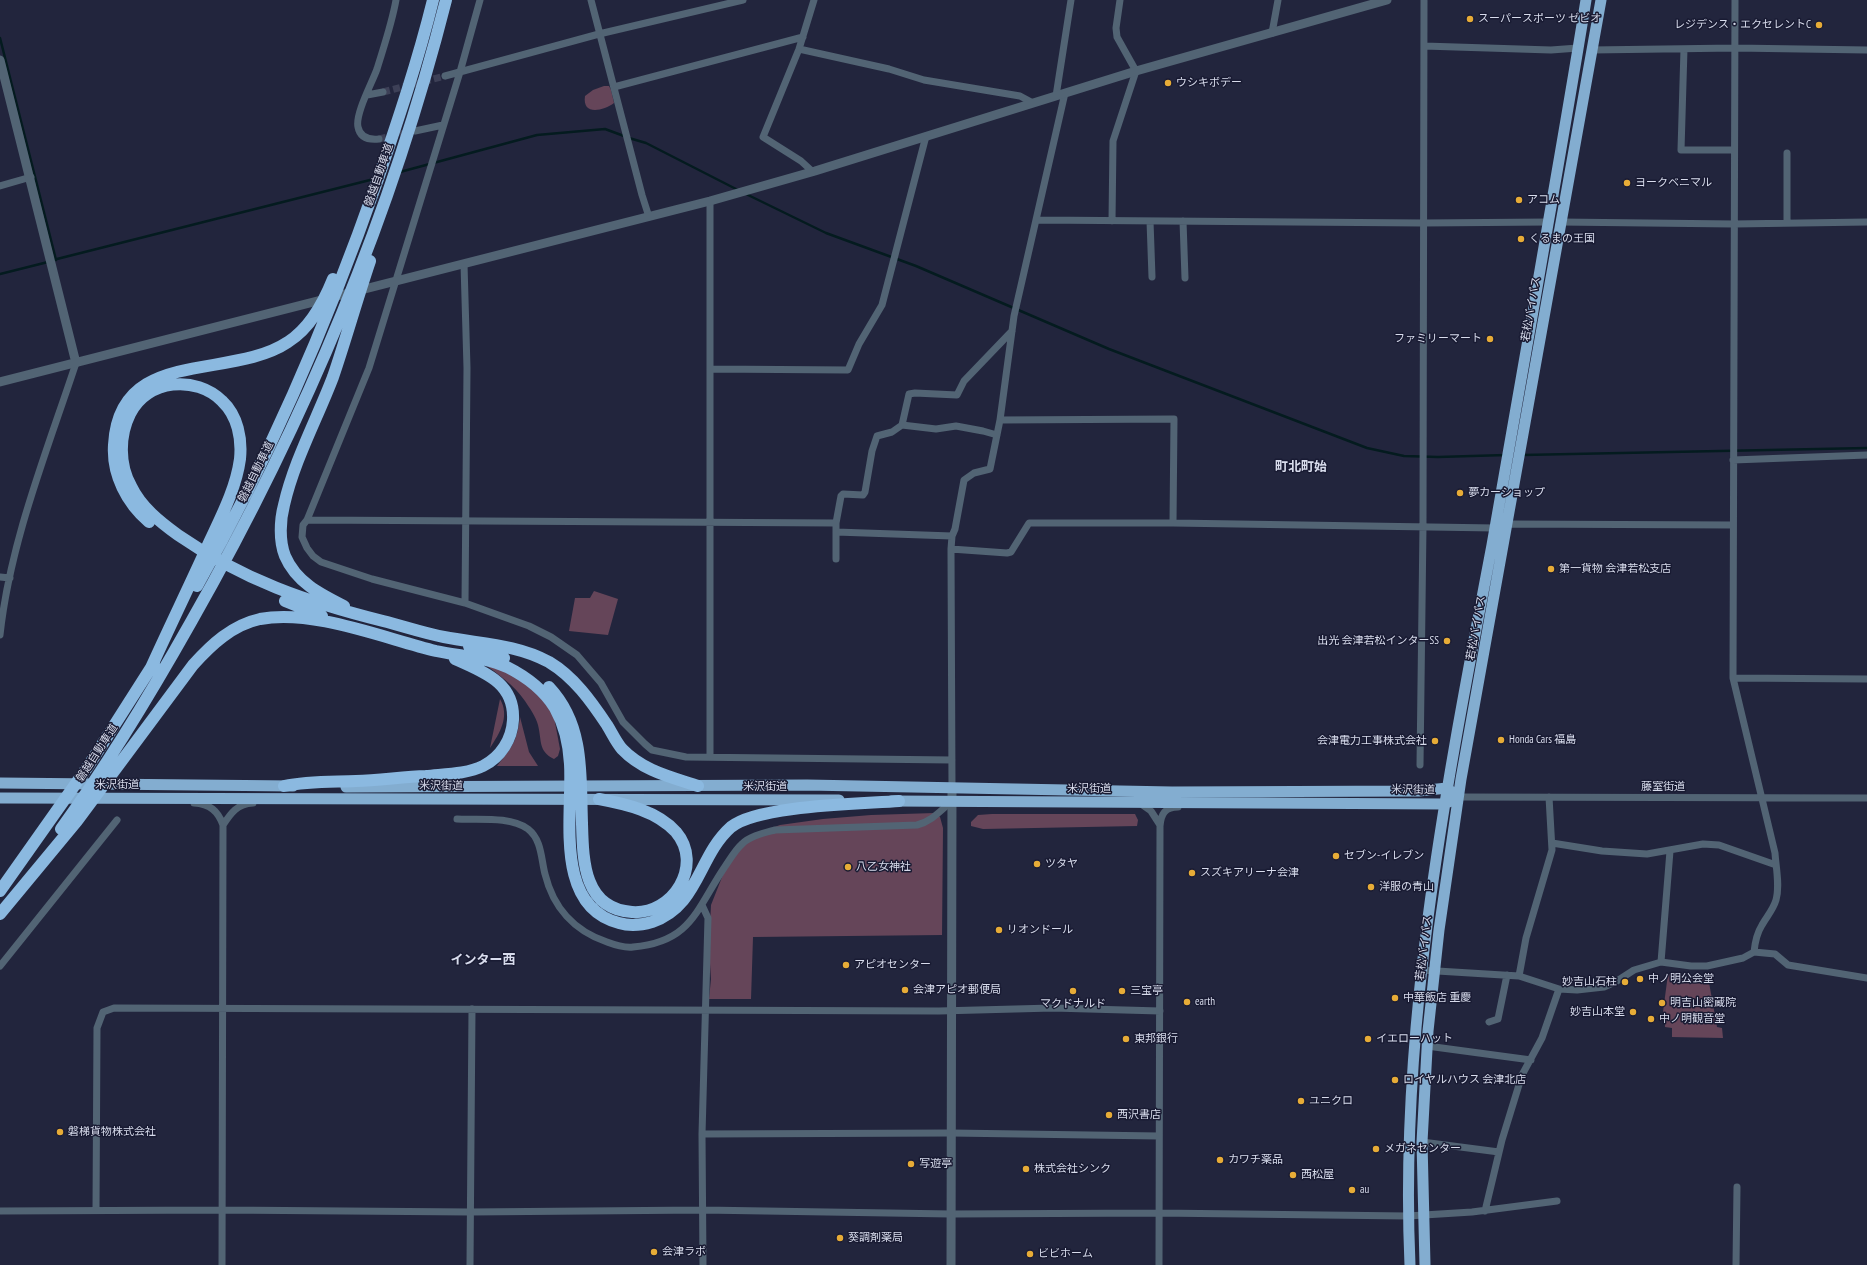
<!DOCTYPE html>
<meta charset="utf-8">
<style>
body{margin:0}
canvas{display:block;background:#22253d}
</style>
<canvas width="1867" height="1265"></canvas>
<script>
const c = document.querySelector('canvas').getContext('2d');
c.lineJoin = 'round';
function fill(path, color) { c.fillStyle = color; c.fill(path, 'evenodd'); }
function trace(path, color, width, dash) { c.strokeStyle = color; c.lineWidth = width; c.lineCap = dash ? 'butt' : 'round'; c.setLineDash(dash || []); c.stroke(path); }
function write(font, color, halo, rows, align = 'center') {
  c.font = font + ' "PT Sans Narrow","Noto Sans JP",sans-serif'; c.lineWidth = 3; c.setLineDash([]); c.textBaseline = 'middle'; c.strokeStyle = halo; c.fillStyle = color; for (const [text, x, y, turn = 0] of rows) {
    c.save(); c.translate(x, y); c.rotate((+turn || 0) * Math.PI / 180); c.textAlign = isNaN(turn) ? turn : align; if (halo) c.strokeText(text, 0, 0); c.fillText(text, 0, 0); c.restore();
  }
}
fill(new Path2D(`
 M604,86H609L611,90L614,103C603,111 582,116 585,96L593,90Z
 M594,591L618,599L608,635L569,631L575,598H590Z
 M483,663L509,671L539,692L554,717L560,749L558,756L554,759C538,751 542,741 538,725C536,717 529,707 525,701C514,685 498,674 483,663Z
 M500,699C510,716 500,733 490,748Z
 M520,717L529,752L538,766H497C512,747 517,742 520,717Z
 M935,813L940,817L943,828L942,935L753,937L751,999H709L711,979L709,948L711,905L732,852L747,837L780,825L823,819L871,815Z
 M992,814H1135L1138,820L1137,826L983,829L971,826V822L978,815Z
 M1668,974L1708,977L1717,1027L1722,1028L1723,1038L1672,1037V1028L1665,1027V1013L1663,1012Z`), '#654559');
trace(new Path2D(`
 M0,38L56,260
 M629,138L646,143L738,190
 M400,172L537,135L605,129L624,136
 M746,194L826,233L916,266L1109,349L1367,448L1404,456L1438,457L1506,455
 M53,260L374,179
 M0,274L48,262
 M1523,455L1867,448`), '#041b1f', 2.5);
trace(new Path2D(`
 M383,92L445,76
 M379,139L410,132`), '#3d4057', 7, [7, 3.5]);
trace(new Path2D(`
 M480,0L460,72L369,368L307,520L303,525L302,537L307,548L313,556L321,562L372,579L465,603L529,626L551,637L577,655L601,683L623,722L645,744L652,750L686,757L952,760
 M591,0L642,195L649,217
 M1272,33L1278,0
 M1424,46L1551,50L1578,48
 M799,49L889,69L924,80L1020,96L1033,103
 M1684,49L1681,150H1734
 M1592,50L1735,48L1867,50
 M445,76L599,34L743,0
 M614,87L803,37
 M367,95L383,92
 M1056,96L1071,0
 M415,131L443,125
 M379,139C369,140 360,138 358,127C355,114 372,83 377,69C384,46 392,23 396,0
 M1787,153V223
 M813,172L801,161L763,137L799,49L814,0
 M0,186L31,177
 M1037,220L1423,223L1549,222
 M1112,221L1113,141L1136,71L1117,37L1116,28L1120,0
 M1150,221L1152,277
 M1183,221L1185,278
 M1560,222L1734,224L1867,222
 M464,264L467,368L465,603
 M710,369L848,370L859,344L882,305L926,136
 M1000,420L1174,419L1173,523
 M902,425L936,429L956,426L983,431L997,435
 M1733,460L1867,455
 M307,520L836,523
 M836,532L952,536
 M951,549L952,536L955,529L964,480L974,473L990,469L1000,420L1014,316L1065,93
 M836,559V523L841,496L843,494L863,495L865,492L872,451L877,436L892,432L902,425L909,394L915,393L957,395L964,381L1012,331
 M0,577L10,578
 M0,635C10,542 47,451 76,363
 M1733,678L1867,679
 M710,757V201
 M1420,765L1423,526L1424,0
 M952,788L951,549L1007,553L1011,552L1029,523H1173L1495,528L1507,524L1733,525
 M1458,797L1867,798
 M194,803C210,804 218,811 223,825L222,1265
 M1141,804L1151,811L1160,825
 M457,819C479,820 510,816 528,829C542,840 541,859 545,874C553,907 574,931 607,942C615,945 625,948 633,947C691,942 696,910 724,868C729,861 735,850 742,844C750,836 764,833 775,830L917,825C932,821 940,811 952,801
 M223,825C231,813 237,804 253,803
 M1552,843L1602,851L1647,854L1703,844L1719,845L1776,865
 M702,905L708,918L702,1134L703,1265
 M1754,952L1775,954L1788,965L1867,978
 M1661,962L1670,851
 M0,966L117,820
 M1421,970L1519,976L1559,989L1577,990L1604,987L1617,981L1634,970L1661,962L1691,966H1707L1743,958L1754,952C1755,942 1757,933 1762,925C1767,916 1773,910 1776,900C1780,886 1776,868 1775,853L1733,678L1735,0
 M1519,976L1526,938L1552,850L1549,797
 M1489,1022L1498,1019L1507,975
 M1427,1046L1531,1060
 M702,1134L951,1133L1159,1136
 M1422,1142L1499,1152
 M96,1210L97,1028L103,1012L114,1008L939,1011L1053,1008L1160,1011
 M0,1211L222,1210L470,1212L703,1210L951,1214L1158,1213L1408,1216L1472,1212L1557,1201
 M1485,1211L1502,1140L1522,1075L1542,1038L1559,989
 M470,1265L472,1009
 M1159,1265L1160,826C1161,814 1165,807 1178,807
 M1736,1265L1737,1187`), '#526474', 7);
trace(new Path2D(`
 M0,60L76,363
 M0,382L710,201L815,171L1136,71L1387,0
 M951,1265L952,788`), '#526474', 9);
trace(new Path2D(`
 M0,783L293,786
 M346,787L807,785L1172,792L1419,791L1447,788L1458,797
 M0,798L839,800
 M891,801L1445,804L1458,797
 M1410,1265C1399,1022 1447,782 1492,545C1506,469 1518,393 1532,317C1550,211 1569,106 1586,0
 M1425,1265L1422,1142L1428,1031L1439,930L1461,779L1601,0`), '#83add0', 11);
trace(new Path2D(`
 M149,522C127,503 112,475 114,445C119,346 230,381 288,342C310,328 323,304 333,279
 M197,586C270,457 329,319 378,179C398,120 418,61 433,0
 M285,601L322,616
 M344,606C320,594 296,582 285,556C279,541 280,520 284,505C294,461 317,419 333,377C346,339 357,299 370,261
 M469,646L504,658
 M150,670C169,628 189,587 208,545C220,519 236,489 240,459C242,439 238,416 222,401C196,375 147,379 130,414C119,436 119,465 131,486C141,507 160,522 178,535C243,580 307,602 383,621C403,626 423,633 444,637C480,644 516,644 549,662C574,677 591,701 607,725C612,733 616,742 622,749C643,771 671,777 698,786
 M549,687C564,703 573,723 577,744C582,769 581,797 582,823C583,859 583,909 632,912C673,915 704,865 676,832C657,811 626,804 599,799
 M284,786C308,781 332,782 356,781C380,780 403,777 426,776C444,774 467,774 483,766C501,757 512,739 513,720C515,682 483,672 455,659
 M61,829C109,763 151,693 191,622C302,427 391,217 446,0
 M0,891L89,765L154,663
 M0,914L77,821L193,665C211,645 232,625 260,619C313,609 383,638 436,651C459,656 485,657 507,667C527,677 543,689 555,708C564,724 569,745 570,764C573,814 553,906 619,923C629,926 642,925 652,922C699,906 698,856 731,827C758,805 861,804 899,801`), '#8bb9e0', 12);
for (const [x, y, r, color] of [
 [1470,19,4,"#e7ac37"],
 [1819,25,4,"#e7ac37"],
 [1168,83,4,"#e7ac37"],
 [1627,183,4,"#e7ac37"],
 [1519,200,4,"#e7ac37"],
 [1521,239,4,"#e7ac37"],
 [1490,339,4,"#e7ac37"],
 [1460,493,4,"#e7ac37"],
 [1551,569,4,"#e7ac37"],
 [1447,641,4,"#e7ac37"],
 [1501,740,4,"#e7ac37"],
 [1435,741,4,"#e7ac37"],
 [1336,856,4,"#e7ac37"],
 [1037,864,4,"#e7ac37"],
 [848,867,4,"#e7ac37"],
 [1192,873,4,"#e7ac37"],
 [1371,887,4,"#e7ac37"],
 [999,930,4,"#e7ac37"],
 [846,965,4,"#e7ac37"],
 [1640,979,4,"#e7ac37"],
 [1625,982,4,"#e7ac37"],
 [905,990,4,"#e7ac37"],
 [1073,991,4,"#e7ac37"],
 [1122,991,4,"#e7ac37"],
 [1395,998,4,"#e7ac37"],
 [1187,1002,4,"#e7ac37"],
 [1662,1003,4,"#e7ac37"],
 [1633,1012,4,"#e7ac37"],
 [1651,1019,4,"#e7ac37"],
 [1126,1039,4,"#e7ac37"],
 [1368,1039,4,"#e7ac37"],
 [1395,1080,4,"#e7ac37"],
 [1301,1101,4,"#e7ac37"],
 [1109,1115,4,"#e7ac37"],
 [60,1132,4,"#e7ac37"],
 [1376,1149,4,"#e7ac37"],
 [1220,1160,4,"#e7ac37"],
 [911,1164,4,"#e7ac37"],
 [1026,1169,4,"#e7ac37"],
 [1293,1175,4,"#e7ac37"],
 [1352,1190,4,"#e7ac37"],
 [840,1238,4,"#e7ac37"],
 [654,1252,4,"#e7ac37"],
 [1030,1254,4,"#e7ac37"]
]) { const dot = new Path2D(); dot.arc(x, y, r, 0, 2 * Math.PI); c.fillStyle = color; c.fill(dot); trace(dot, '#191b33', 1.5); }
write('11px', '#d8dcec', '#191b33', [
 ["スーパースポーツ ゼビオ",1478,19],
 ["レジデンス・エクセレントC",1811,25,"right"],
 ["ウシキボデー",1176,83],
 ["ヨークベニマル",1635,183],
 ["アコム",1527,200],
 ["くるまの王国",1529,239],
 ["ファミリーマート",1482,339,"right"],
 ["夢カーショップ",1468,493],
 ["第一貨物 会津若松支店",1559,569],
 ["出光 会津若松インターSS",1439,641,"right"],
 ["Honda Cars 福島",1509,740],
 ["会津電力工事株式会社",1427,741,"right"],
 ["セブン-イレブン",1344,856],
 ["ツタヤ",1045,864],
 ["八乙女神社",856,867],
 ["スズキアリーナ会津",1200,873],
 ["洋服の青山",1379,887],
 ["リオンドール",1007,930],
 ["アピオセンター",854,965],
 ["中ノ明公会堂",1648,979],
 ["妙吉山石柱",1617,982,"right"],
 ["会津アピオ郵便局",913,990],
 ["三宝亭",1130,991],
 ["中華飯店 重慶",1403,998],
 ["earth",1195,1002],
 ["明吉山密蔵院",1670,1003],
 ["マクドナルド",1073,1004,"center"],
 ["妙吉山本堂",1625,1012,"right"],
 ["中ノ明観音堂",1659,1019],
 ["東邦銀行",1134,1039],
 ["イエローハット",1376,1039],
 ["ロイヤルハウス 会津北店",1403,1080],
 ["ユニクロ",1309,1101],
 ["西沢書店",1117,1115],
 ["磐梯貨物株式会社",68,1132],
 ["メガネセンター",1384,1149],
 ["カワチ薬品",1228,1160],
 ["写遊亭",919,1164],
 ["株式会社シンク",1034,1169],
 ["西松屋",1301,1175],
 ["au",1360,1190],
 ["葵調剤薬局",848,1238],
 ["会津ラボ",662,1252],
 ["ビビホーム",1038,1254]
], 'left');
write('11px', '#d8dcec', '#191b33', [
 ["磐越自動車道",379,175,-71],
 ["若松バイパス",1531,309,-80],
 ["磐越自動車道",256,472,-64],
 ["若松バイパス",1476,628,-80],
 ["磐越自動車道",97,753,-57],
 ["米沢街道",117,785],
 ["米沢街道",441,786,1],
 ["米沢街道",765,787],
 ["藤室街道",1663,787],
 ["米沢街道",1089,789],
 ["米沢街道",1413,790,1],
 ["若松バイパス",1424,948,-83]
]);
write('bold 13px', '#d8dcec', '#191b33', [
 ["町北町始",1301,467],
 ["インター西",483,960]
]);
</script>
